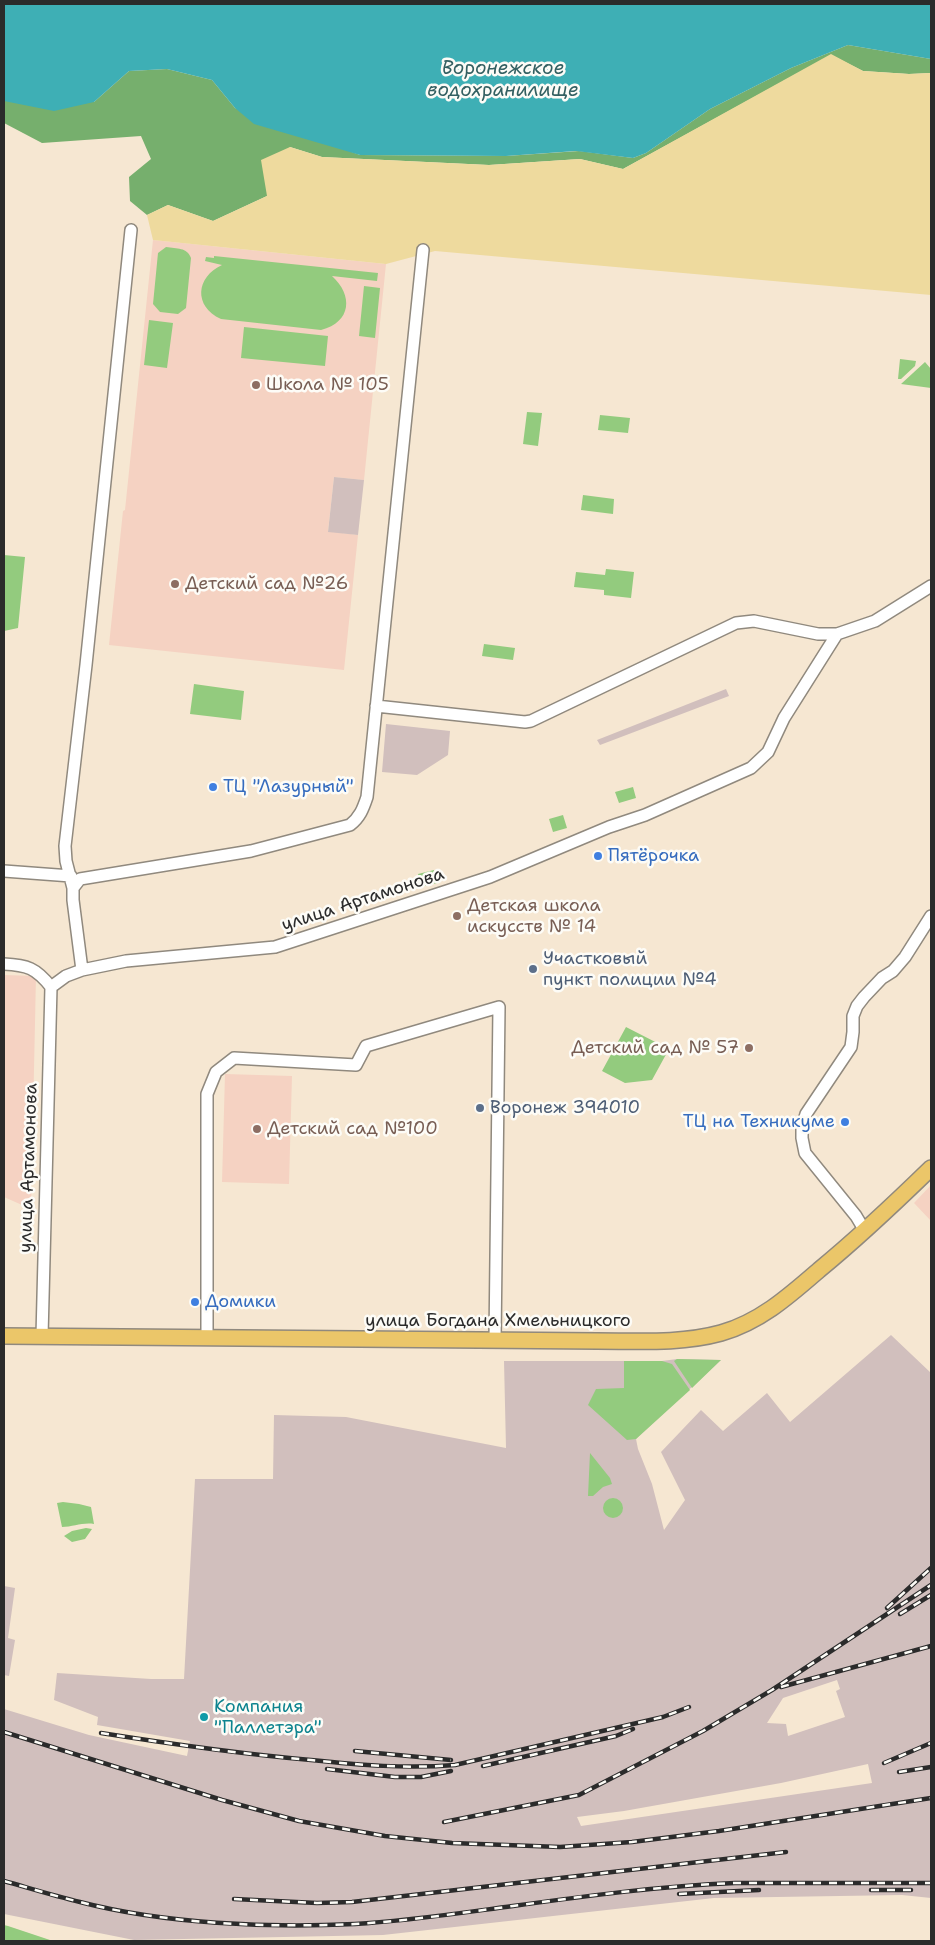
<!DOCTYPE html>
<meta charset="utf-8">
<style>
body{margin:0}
#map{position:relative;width:935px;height:1945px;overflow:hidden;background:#f6e7d2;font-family:"Shantell Sans",sans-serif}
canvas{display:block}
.frame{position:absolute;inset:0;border:5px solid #2b2b2b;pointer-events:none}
</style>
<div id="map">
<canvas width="935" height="1945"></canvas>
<div class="frame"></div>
</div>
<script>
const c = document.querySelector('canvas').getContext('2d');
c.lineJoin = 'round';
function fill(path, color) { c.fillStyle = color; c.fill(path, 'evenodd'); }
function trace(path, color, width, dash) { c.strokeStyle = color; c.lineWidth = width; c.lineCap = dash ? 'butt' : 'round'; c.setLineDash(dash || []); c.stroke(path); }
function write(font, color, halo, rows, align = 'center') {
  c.font = font + ' "Shantell Sans",sans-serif'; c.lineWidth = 5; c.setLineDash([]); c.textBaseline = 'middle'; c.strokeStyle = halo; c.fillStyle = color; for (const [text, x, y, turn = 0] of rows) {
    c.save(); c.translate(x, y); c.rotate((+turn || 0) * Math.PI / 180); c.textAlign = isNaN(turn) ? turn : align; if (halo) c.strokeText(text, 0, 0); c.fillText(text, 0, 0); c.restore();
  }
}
fill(new Path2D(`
 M153,240L386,264L364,480L334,477L328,531L358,535L344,670L109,645L123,511L125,510Z
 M4,975L36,976L31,1209L4,1197Z
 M225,1074L292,1076L289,1184L222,1182Z
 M931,1185V1221L914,1203Z`), '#f5d2c2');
fill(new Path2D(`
 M334,477L364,480L358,535L328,532Z
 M726,689L729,696L600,745L597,740Z
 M386,724L450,731L448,755L417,775L382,772Z
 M891,1335L931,1373V1898L902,1895L714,1898L383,1935L134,1940L4,1914V1709L89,1735L187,1756L190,1741L97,1725L98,1717L54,1700L57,1673L151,1679H184L195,1479H273L274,1415L346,1417L506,1448L504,1361H662L677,1359L721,1360L636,1439L638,1449L652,1484L664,1530L685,1500L661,1452L701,1410L723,1431L767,1393L790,1422ZM837,1680L840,1689L836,1691L845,1717L788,1736L786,1724L767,1723L783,1698ZM868,1764L872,1783L581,1826L577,1817L624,1811L781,1783Z
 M4,1586L15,1588L8,1638L15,1640L9,1676L4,1675Z`), '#d1bfbd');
fill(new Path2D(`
 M166,247C177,249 187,247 191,258L186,308L178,314L160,312L153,304L158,253Z
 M214,256L378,273L377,281L332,276C353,295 352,322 321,330L221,319C193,306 196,277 222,265L205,261L206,257L214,258Z
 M364,286L380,288L375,338L359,336Z
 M149,320L173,323L167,368L144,365Z
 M244,327L328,336L325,366L241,358Z
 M900,359L916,361L915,366L901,379H898Z
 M925,362L931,369V388L901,384Z
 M527,412L542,413L538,446L523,444Z
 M600,415L630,418L628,433L598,430Z
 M583,495L614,499L613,514L581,510Z
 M4,555L25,557L18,628L4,631Z
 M606,569L634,572L631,598L604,595V590L574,587L576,572L605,575Z
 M484,644L515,648L513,660L482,656Z
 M194,684L244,691L241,720L190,714Z
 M633,787L636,798L619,803L615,792Z
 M563,815L567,828L553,832L549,819Z
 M434,870L437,883L421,887L418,874Z
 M626,1027L669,1049L652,1080L625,1083L602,1071Z
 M677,1359L721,1360L692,1388L674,1361Z
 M624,1361H662L672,1364L690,1390L636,1439L627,1440L588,1405L596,1389L624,1388Z
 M590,1453L610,1478L612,1484L603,1487L593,1496H588Z
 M603 1508a10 10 0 1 1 20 0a10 10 0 1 1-20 0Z
 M63,1502L79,1504L91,1507L94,1524C83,1522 73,1527 62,1527L57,1503Z
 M86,1528L92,1529L85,1539L72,1542L64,1536L72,1531Z
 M4,1925L8,1926L53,1941H4Z`), '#93cb7e');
fill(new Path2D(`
 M848,45L931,59V73L909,74L863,71L831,55L623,169L580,159L489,165L322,157L290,147L267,196L213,221L168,205L147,215L130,201L129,177L151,159L141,136L42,143L4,123V101L94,102L129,71L167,69L212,80L235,108L360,155L506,156L579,151L633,158L646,153L710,109L791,68Z`), '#76af6d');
fill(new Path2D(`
 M831,54L863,71L909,74L931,73V295L435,251L386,264L153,240L147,215L168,205L213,221L267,196L261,160L290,147L322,157L489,165L580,159L623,169Z`), '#eeda9e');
fill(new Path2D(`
 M4,4H931V59L848,45L791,68L710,109L646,153L633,158L576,151L506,156L360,155L254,124L235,108L212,80L167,69L129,71L94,102L54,111L4,101Z`), '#3eafb5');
const minor = new Path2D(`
 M376,706L525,722L531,721L736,623L754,621L818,634H837
 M4,871L71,876
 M73,888L80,879L251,851L350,825C360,817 363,809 367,797L423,250
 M4,964C27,965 36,968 51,987
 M82,970L73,900V888L66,861L65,846L86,665L131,230
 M865,1231L856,1216L805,1153L802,1138V1127L806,1114L851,1047L853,1032V1016L857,1006L864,997L882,978L893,971L905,957L931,916
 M42,1336L51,987L66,976L82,970L126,961L275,947L490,877L609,827L645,815L751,768L768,752L784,718L837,634L875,621L931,586
 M207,1337V1094L216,1072L234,1058L356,1065L366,1046L499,1007L495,1340`);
const major = new Path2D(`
 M4,1336L597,1341C638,1341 681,1344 721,1333C760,1322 789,1296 819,1270C858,1238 895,1203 931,1168`);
trace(minor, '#90897e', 14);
trace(major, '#90897e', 18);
trace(minor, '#fff', 11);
trace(major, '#ebc669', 15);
const rail = new Path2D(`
 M887,1608L931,1568
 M900,1614L931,1595
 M781,1687L931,1646
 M4,1732L222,1800L299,1821L385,1836L452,1843L560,1847L632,1842L719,1831L931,1798
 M101,1733C171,1744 241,1754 311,1760C359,1765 407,1769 455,1765L663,1717L689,1707
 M355,1751L451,1760
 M884,1763L931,1743
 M483,1766L616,1736L633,1729
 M327,1769L395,1777H421L451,1771
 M899,1772L931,1767
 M444,1822L579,1795L703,1731L772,1690L931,1585
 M4,1881C29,1888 55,1896 80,1902C165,1924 268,1928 355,1924C408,1921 460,1913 513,1906C586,1896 660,1886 735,1883H931
 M871,1890H911
 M679,1894L759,1890
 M234,1899L317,1903L352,1902L786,1852`);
trace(rail, '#2b2b2b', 4.5);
trace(rail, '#fdfcf7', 2.5, [8]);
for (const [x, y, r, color] of [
 [256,385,5,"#8d6e63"],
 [175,584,5,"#8d6e63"],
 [213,787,5,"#3f7fe0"],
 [598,856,5,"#3f7fe0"],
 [457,916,5,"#8d6e63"],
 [533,969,5,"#5c6f8a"],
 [749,1048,5,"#8d6e63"],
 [480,1108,5,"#5c6f8a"],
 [845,1122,5,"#3f7fe0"],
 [257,1129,5,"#8d6e63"],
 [195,1302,5,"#3f7fe0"],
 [204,1717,5,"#0f9aa8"]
]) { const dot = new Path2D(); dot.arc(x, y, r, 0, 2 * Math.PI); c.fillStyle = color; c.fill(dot); trace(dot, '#fdfcf7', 2); }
write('18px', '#785e54', '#fdfcf7', [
 ["Школа № 105",266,385],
 ["Детский сад №26",185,584],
 ["Детская школа",467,906],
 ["искусств № 14",467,927],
 ["Детский сад № 57",739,1048,"right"],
 ["Детский сад №100",267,1129]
], 'left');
write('18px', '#366cbe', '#fdfcf7', [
 ["ТЦ \"Лазурный\"",223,787],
 ["Пятёрочка",608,856],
 ["ТЦ на Техникуме",835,1122,"right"],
 ["Домики",205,1302]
], 'left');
write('18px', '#2b2b2b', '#fdfcf7', [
 ["улица Артамонова",363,900,-18],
 ["улица Артамонова",29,1168,-88],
 ["улица Богдана Хмельницкого",498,1321]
]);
write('18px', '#4e5e75', '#fdfcf7', [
 ["Участковый",543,959],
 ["пункт полиции №4",543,980],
 ["Воронеж 394010",490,1108]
], 'left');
write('18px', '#0d838f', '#fdfcf7', [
 ["Компания",214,1707],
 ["\"Паллетэра\"",214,1728]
], 'left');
write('italic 19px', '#336062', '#fdfcf7', [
 ["Воронежское",503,69],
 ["водохранилище",503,91]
]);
</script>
